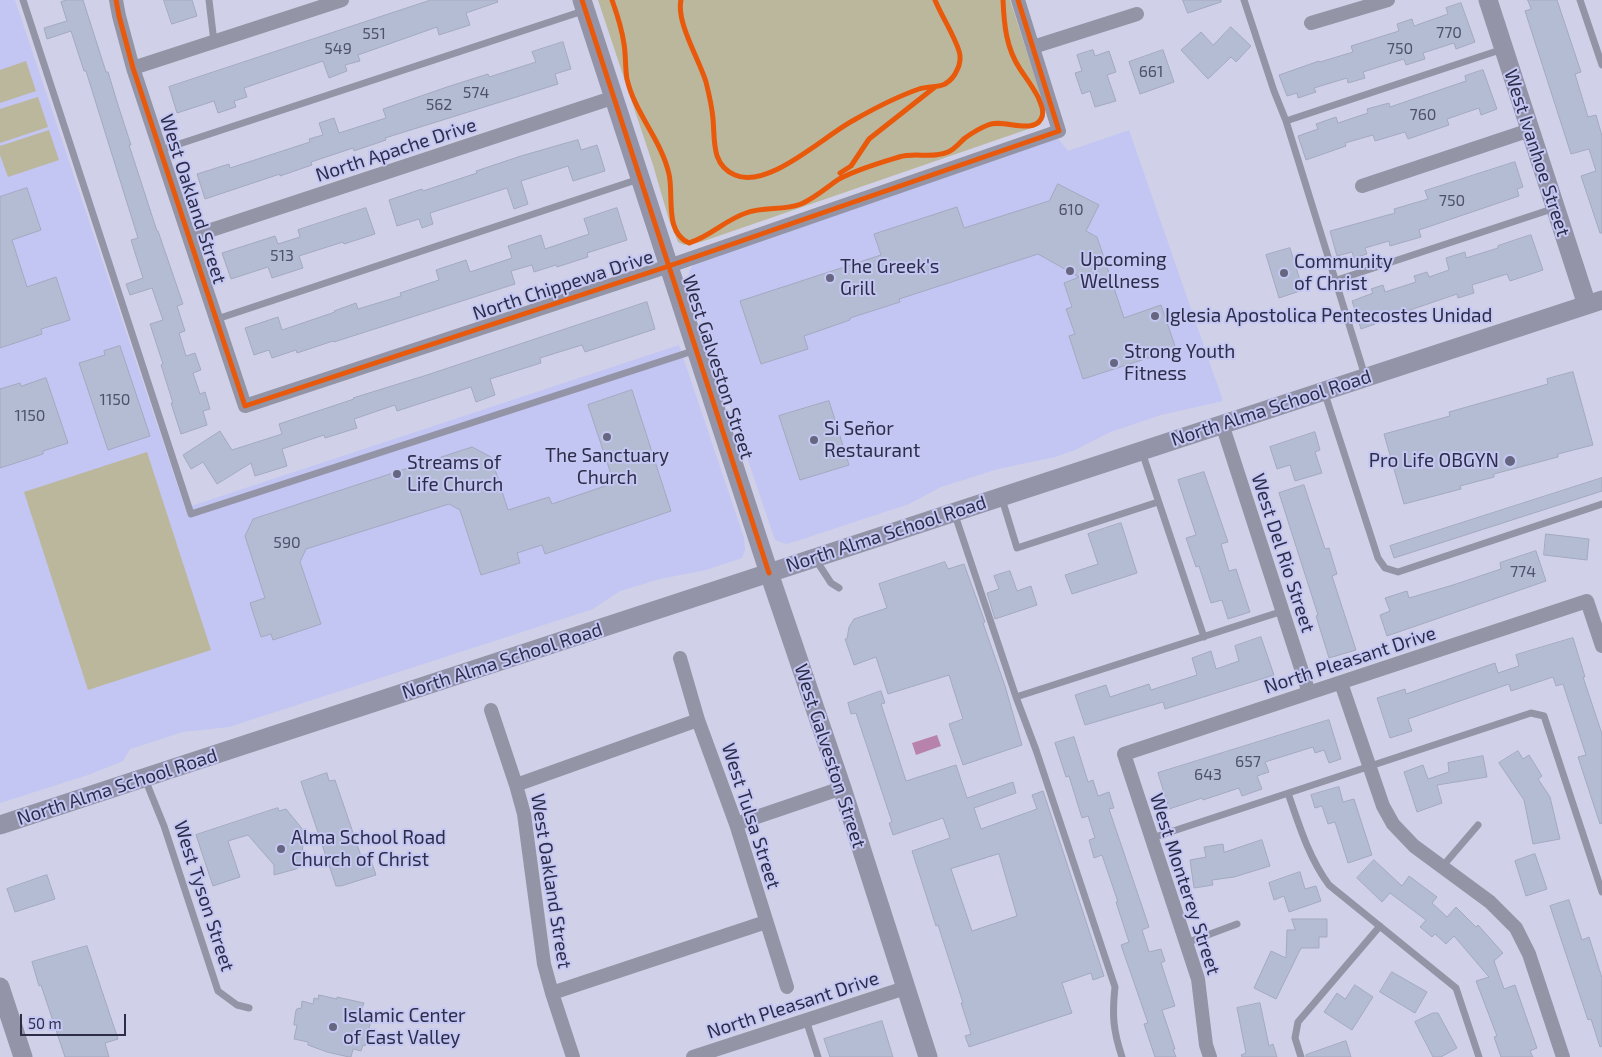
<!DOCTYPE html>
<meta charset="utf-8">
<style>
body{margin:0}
#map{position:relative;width:1602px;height:1057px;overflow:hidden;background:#d0d1e8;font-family:"Exo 2",sans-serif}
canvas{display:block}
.scale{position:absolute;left:20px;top:1014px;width:106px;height:22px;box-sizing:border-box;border:2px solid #2d2d4a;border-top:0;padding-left:6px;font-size:15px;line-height:18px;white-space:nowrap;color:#2d2d4a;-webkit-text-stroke:4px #c5c7f3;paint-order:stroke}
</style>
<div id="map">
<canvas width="1602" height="1057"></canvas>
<div class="scale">50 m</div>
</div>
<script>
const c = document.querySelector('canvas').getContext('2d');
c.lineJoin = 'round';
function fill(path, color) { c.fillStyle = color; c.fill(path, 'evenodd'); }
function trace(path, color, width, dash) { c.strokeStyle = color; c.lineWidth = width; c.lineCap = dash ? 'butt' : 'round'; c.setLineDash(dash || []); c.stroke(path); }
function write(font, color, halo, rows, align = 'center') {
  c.font = font + ' "Exo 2",sans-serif'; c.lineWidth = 4; c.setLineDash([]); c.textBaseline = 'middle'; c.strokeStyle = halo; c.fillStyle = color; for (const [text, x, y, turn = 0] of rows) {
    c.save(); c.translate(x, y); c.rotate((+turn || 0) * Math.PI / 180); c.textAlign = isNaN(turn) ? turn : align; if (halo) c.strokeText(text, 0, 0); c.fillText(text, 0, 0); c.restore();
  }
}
fill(new Path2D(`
 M0,0H15L185,508L679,345L744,538L745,550L742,558L706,570L660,579L620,591L593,609L229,727L183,732L130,749L123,761L88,775L0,803Z
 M1129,130L1223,401L1161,415L1108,433L1075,450L1055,457L998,469L941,487L909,504L800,540L786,544L775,540L688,283L689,271L694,264L1056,136L1068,151Z`), '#c3c5f2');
fill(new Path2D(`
 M598,0H1010L1043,102C1046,112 1046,116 1040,125L701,242L684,245L678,242L669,220L653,165Z
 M26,61L36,91L0,103V70Z
 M38,97L48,127L0,143V109Z
 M49,130L59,160L8,177L0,155V146Z
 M147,452L211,650L88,690L24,492Z`), '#bbb79c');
fill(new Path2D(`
 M937,735L941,746L916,755L912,743Z`), '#b782ab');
const building = new Path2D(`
 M67,0H83L106,72H108L118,105L131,145H129L157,231H158L183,304L177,306L185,331L179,333L186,356L195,353L201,370L193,373L200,394L205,392L210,409L203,411L207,425L181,434L171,403H173L161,365L163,364L150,324L163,320L152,288L130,295L126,284L143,278L131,240L138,238L86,71H84L71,31L47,39L44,28L67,21L61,2Z
 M164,0H192L197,16L172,24Z
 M431,0H497L498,2L466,13L470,25L439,35L437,27L358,55L360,61L345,65L347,71L329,78L323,61L244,88L247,97L234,101L236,107L218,113L214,101L177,113L169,87Z
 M1183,0H1221V2L1188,13Z
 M1528,0H1557L1581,72L1575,74L1588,117L1596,115L1602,136V233H1600L1581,176L1596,171L1589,149L1571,154L1525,11L1531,9Z
 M1461,3L1475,42L1456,49L1454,43L1423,53L1425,59L1406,65L1404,59L1363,72L1365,78L1348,83L1347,78L1314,88L1316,92L1298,98L1297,93L1287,96L1279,75L1319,61L1320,62L1353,52L1351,46L1399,31L1397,24L1412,19L1414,26L1448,14L1446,8Z
 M1231,27L1251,46L1236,62L1231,57L1208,79L1181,50L1201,32L1213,45Z
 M563,42L571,69L555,74L558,84L385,138L386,140L354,151L353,148L311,162L312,165L280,176V174L205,199L197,174L229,164L230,168L310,142L309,139L323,135L319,123L334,118L339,133L386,118L383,109L450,86L488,74L489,77L536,62L532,52Z
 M1093,50L1095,56L1109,51L1116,72L1107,75L1116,101L1095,107L1090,91L1082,94L1075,73L1082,71L1077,55Z
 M1163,50L1174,82L1140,94L1129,62Z
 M1483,70L1497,109L1481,115L1479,108L1447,119L1449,125L1408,139L1405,132L1375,141L1373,135L1345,143L1346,146L1306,160L1298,136L1318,129L1316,124L1336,117L1338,123L1368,113L1367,109L1389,103L1390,107L1466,81L1465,76Z
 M578,140L581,150L597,145L605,171L573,181L568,166L521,181L528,204L514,209L507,188L430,213L433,224L422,228L419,219L397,226L389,200L422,189L423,191L477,173L476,171L521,156Z
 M1515,162L1523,187L1517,189L1519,196L1419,230L1421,237L1390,246L1389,241L1365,248L1367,254L1354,258L1352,252L1337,256L1330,231L1395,213L1394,209L1428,199L1425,191Z
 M1058,184L1099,205L1086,231L1097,237L1124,318L1161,305L1176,349L1083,379L1069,336L1075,334L1066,309L1072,307L1064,283L1079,277L1038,254L899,299L900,302L850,318V320L804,336L808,349L761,364L740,301L881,255L874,234L957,207L964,228L1049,201Z
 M27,188L41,230L12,240L27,287L56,277L70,320L41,329L42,334L0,348V197Z
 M366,208L375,234L344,244L343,242L299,256L303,268L272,278L268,267L231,279L222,253L275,236L278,244L300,237L298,230Z
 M617,208L627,240L587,253L588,257L557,267L556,265L534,272L532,265L511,271L515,284L334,342L333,341L297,353L296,350L272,358L269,350L254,355L245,328L278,317L282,330L335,312L334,311L356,303L358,309L401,296L400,293L439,280L436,270L466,260L470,272L512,258L508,246L541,235L545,249L589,234L584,219Z
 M1531,235L1543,270L1510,281L1507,274L1472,285L1474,293L1458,298L1457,294L1375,322V324L1361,329L1352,301L1373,293L1371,289L1383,285L1385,292L1416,282L1414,276L1427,272L1429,277L1449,270L1446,258L1465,252L1466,258L1498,248V246Z
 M1290,248L1303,290L1279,298L1266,255Z
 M647,302L655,329L585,352L582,345L540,358L541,363L490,379L495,395L476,402L471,387L397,411L395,405L354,419L357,428L325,438L324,435L282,449L287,466L255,476L251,463L217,484L203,462L191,469L183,455L220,431L232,450L282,434L279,424L354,399L353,398L427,375Z
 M120,346L150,436L108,450L79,363L105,355L104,351Z
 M1573,372L1593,445L1558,454V457L1494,474V477L1460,486L1461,489L1404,504L1384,434L1450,416L1449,412L1548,384L1547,379Z
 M46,378L68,443L43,451V454L0,468V389L20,383L21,386Z
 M632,390L671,511L545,554L542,545L517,553L520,563L481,575L460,510L449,504L306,549L300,562L321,624L273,640L271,634L261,637L250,603L265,598L245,536L253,519L472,447L491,457L508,510L549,497L552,504L614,483L588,405Z
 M829,401L849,465L800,480L779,416Z
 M1315,432L1320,450L1315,452L1322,473L1295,481L1290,465L1277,469L1270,447Z
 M1204,472L1228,542L1221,544L1229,571L1236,569L1250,612L1228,619L1222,600L1211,603L1199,566L1196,567L1186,538L1196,535L1178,480Z
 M1602,478V491L1394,558L1390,546Z
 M1304,485L1325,549L1329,548L1337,574L1332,576L1356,650L1329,658L1316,616L1318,615L1279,493Z
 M1121,523L1137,573L1072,594L1065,575L1098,564L1088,534Z
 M1546,534L1589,539L1587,560L1544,555Z
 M1536,551L1546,581L1387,636L1380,615L1390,611L1385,598L1407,591L1409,598L1453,585L1501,569L1500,563Z
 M945,562L948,569L964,564L985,622L983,623L1005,686L1022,745L963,765L949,724L963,719L949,675L888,694L876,657L854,665L845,639H847L849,627L854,619L887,608L879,584Z
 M1010,571L1017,591L1031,586L1037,605L995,619L987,593L999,589L994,576Z
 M1261,637L1274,675L1165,709L1163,702L1085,725L1075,695L1106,685L1110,697L1149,684L1151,690L1197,675L1192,658L1211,651L1216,669L1239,661L1235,646Z
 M1573,638L1585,677H1583L1602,734V823L1600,824L1578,757L1586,755L1563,684L1556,686L1553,677L1511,691L1509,684L1408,719L1412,731L1390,738L1377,698L1405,689L1406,694L1495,663L1498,673L1519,666L1516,655Z
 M881,691L885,703L881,704L906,781L956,765L967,798L1013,782L1016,793L974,808L981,829L1037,809L1032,795L1043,791L1104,976L1093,980L1091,973L1062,983L1072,1013L969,1047L965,1036L971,1034L961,1003H963L938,925L936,926L912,851L950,838L943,818L893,835L889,823L892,822L856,713L851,714L848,703ZM999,854L1017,916L972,931L951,869Z
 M1329,720L1341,759L1329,763L1324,750L1315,753L1313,747L1265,762L1269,772L1257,776L1262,789L1242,796L1239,788L1203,800L1202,798L1169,809L1158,773Z
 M1074,737L1088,782L1093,780L1098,796L1109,792L1114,808L1109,809L1149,927L1142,930L1149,952L1161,949L1165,961L1161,963L1175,1006L1162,1010L1175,1049H1173L1176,1057H1155L1144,1024L1148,1023L1121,945L1129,942L1116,902H1118L1102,855L1094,858L1089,840L1095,838L1088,816L1082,818L1069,776L1066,777L1055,743Z
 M1518,751L1523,759L1529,755L1542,776L1538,779L1550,797L1560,839L1533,844L1524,800L1499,763Z
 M1483,756L1487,777L1437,785L1442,803L1417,812L1404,772L1423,765L1428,779L1449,772L1448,763Z
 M327,773L329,781L335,780L361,856L369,854L376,875L341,886H336L301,782Z
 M1339,787L1343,802L1354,799L1372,855L1348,863L1335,822L1328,824L1322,806L1315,808L1311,795Z
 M278,808L279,811L286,809L304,831L302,856L307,862L296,869L274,875V865L248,835L228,841L240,877L213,886L196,835Z
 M1262,840L1270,866L1234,877L1212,880L1213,885L1194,888L1190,860L1206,857L1204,847L1223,844L1224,852Z
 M1535,854L1547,889L1526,896L1515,861Z
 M1374,860L1402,886L1409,876L1437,897L1432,903L1447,917L1456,907L1476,927L1478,925L1503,953L1494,961L1504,989L1515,985L1537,1048L1530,1051L1533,1057H1501L1494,1037L1497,1036L1476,981L1489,977L1454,936L1446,944L1435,934L1432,937L1420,927L1426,920L1390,893L1382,902L1357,878Z
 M1300,872L1305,889L1316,886L1321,901L1289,912L1284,896L1274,900L1269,883Z
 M47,875L55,899L15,912L7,889Z
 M1569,900L1582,940L1589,937L1602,978V1046L1600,1047L1591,1019L1588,1020L1550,906Z
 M1292,919H1327V937H1319V948H1301L1276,999L1254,988L1271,951L1286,958L1287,930H1295Z
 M87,946L118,1039L105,1043L109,1057H65L41,985L39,986L32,962Z
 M1392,972L1427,992L1415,1013L1380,992Z
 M1355,985L1373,997L1352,1030L1324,1012L1337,993L1345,999Z
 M319,995L337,999V997L364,1003L361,1011L370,1013L368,1019L371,1020L365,1046L363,1045L361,1051L353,1049L351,1057H349L327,1052L308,1045V1042L294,1039L297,1025H294V1023L296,1010L298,1008L301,1009L302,1001L313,1004L314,998L318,999Z
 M1260,1003L1269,1046L1273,1044L1277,1057H1242L1241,1055L1246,1053L1237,1008Z
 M1433,1013H1438L1457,1048L1441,1057H1433L1415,1022Z
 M882,1021L893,1057H830L824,1039Z
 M1346,1041L1351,1057H1306V1055Z`);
fill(building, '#b4bcd4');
trace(building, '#a3a9bf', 1);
trace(new Path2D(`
 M23,0L191,514L696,350
 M209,0L214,42
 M1244,0L1274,91L1286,121L1365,376
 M1580,0L1602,65
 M1286,121L1503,49
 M161,150L583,11
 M1334,281L1555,208
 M217,319L639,179
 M1324,391L1378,558L1385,568L1398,572L1602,504
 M1142,452L1204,637
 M1002,499L1017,548L1158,502
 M954,512L1016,697
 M816,560L831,583L839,588
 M145,779L164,826L218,991L237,1005L249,1008
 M1288,793C1299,825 1309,858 1329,885L1456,988L1479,1057
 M1152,838L1531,713L1544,716L1602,892
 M1442,867L1478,825
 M1186,943L1237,924
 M806,1020L818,1057
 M1122,1057C1113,1030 1112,1015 1115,987L1036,750L1016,697L1283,611
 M1301,1057L1295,1038L1298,1022L1380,926`), '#9494a7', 7);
trace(new Path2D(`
 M116,0L119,16L133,68L245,406L669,266L1059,131L1018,0
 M1311,23L1388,0
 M1033,47L1137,14
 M133,68L342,0
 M1362,186L1530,130
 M190,237L612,98
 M1222,424L1309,693
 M680,658L698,720L736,824L787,987
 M1341,683L1383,806L1393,824L1414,846L1490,902L1516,928L1529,954L1563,1057
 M491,710L516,785L524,814L544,964L552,993L573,1057
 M516,785L698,720
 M736,824L842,788
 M552,993L766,922
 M693,1057L905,988
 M1210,1057L1206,1045L1198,979L1124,754L1587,601L1602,646`), '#9494a7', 14);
trace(new Path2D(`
 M582,0L769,573L842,788L928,1057
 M1488,0L1587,305
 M0,825L1602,300
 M0,987L23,1057`), '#9494a9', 19);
trace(new Path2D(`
 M116,0L119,16L133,68L245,406L669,266L1059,131L1018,0
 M582,0L769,573
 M612,0C617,14 622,29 624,44C626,56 625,68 627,79C635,114 661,139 669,174C674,196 664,232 689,243C711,236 725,220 746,213C764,206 783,211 801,204C815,198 827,187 839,179C858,169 879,163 899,157C915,152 933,159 948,152C955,149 959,143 965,138C972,133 980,128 988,125C1002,118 1032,135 1041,119C1045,112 1041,104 1038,97C1033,87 1026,78 1020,69C1006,48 1004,24 1003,0
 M681,0C676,22 699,59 706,82C709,94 712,106 713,119C715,140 711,165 735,175C768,190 825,135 854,120C875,108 896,97 919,89C927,86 937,88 945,84C950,81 955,75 957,70C960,65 961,57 959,51C954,35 942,17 935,0
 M840,173L851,166L869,139L935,87`), '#e8590c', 5);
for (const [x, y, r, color] of [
 [1070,271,5,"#666681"],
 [1284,273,5,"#666681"],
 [830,278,5,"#666681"],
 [1155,316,5,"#666681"],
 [1114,363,5,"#666681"],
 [607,437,5,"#666681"],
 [814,440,5,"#666681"],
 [1510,461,6,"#666681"],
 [397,474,5,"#666681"],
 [281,849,5,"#666681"],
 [333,1027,5,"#666681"]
]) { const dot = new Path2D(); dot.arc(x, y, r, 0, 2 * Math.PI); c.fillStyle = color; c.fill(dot); trace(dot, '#c5c7f3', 2); }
write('16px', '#4f516c', null, [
 ["770",1449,33],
 ["551",374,34],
 ["549",338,49],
 ["750",1400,49],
 ["661",1151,72],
 ["574",476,93],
 ["562",439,105],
 ["760",1423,115],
 ["750",1452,201],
 ["610",1071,210],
 ["513",282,256],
 ["1150",115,400],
 ["1150",30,416],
 ["590",287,543],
 ["774",1523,572],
 ["657",1248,762],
 ["643",1208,775]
]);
write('19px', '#2d2d4a', '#c5c7f3', [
 ["North Apache Drive",396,150,-18],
 ["West Ivanhoe Street",1537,153,72],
 ["West Oakland Street",193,199,72],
 ["North Chippewa Drive",563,285,-18],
 ["West Galveston Street",718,367,72],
 ["North Alma School Road",1271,408,-18],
 ["North Alma School Road",886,534,-18],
 ["West Del Rio Street",1283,553,72],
 ["North Pleasant Drive",1350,660,-18],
 ["North Alma School Road",502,661,-18],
 ["West Galveston Street",830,756,72],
 ["North Alma School Road",117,787,-18],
 ["West Tulsa Street",751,816,72],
 ["West Oakland Street",551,881,81],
 ["West Monterey Street",1185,884,72],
 ["West Tyson Street",204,896,72],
 ["North Pleasant Drive",793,1005,-18]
]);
write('19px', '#2d2d4a', '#c5c7f3', [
 ["Upcoming",1080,260],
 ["Wellness",1080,282],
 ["Community",1294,262],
 ["of Christ",1294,284],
 ["The Greek's",840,267],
 ["Grill",840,289],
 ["Iglesia Apostolica Pentecostes Unidad",1165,316],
 ["Strong Youth",1124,352],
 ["Fitness",1124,374],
 ["Si Señor",824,429],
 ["Restaurant",824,451],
 ["The Sanctuary",607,456,"center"],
 ["Church",607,478,"center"],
 ["Pro Life OBGYN",1499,461,"right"],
 ["Streams of",407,463],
 ["Life Church",407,485],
 ["Alma School Road",291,838],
 ["Church of Christ",291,860],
 ["Islamic Center",343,1016],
 ["of East Valley",343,1038]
], 'left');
</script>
